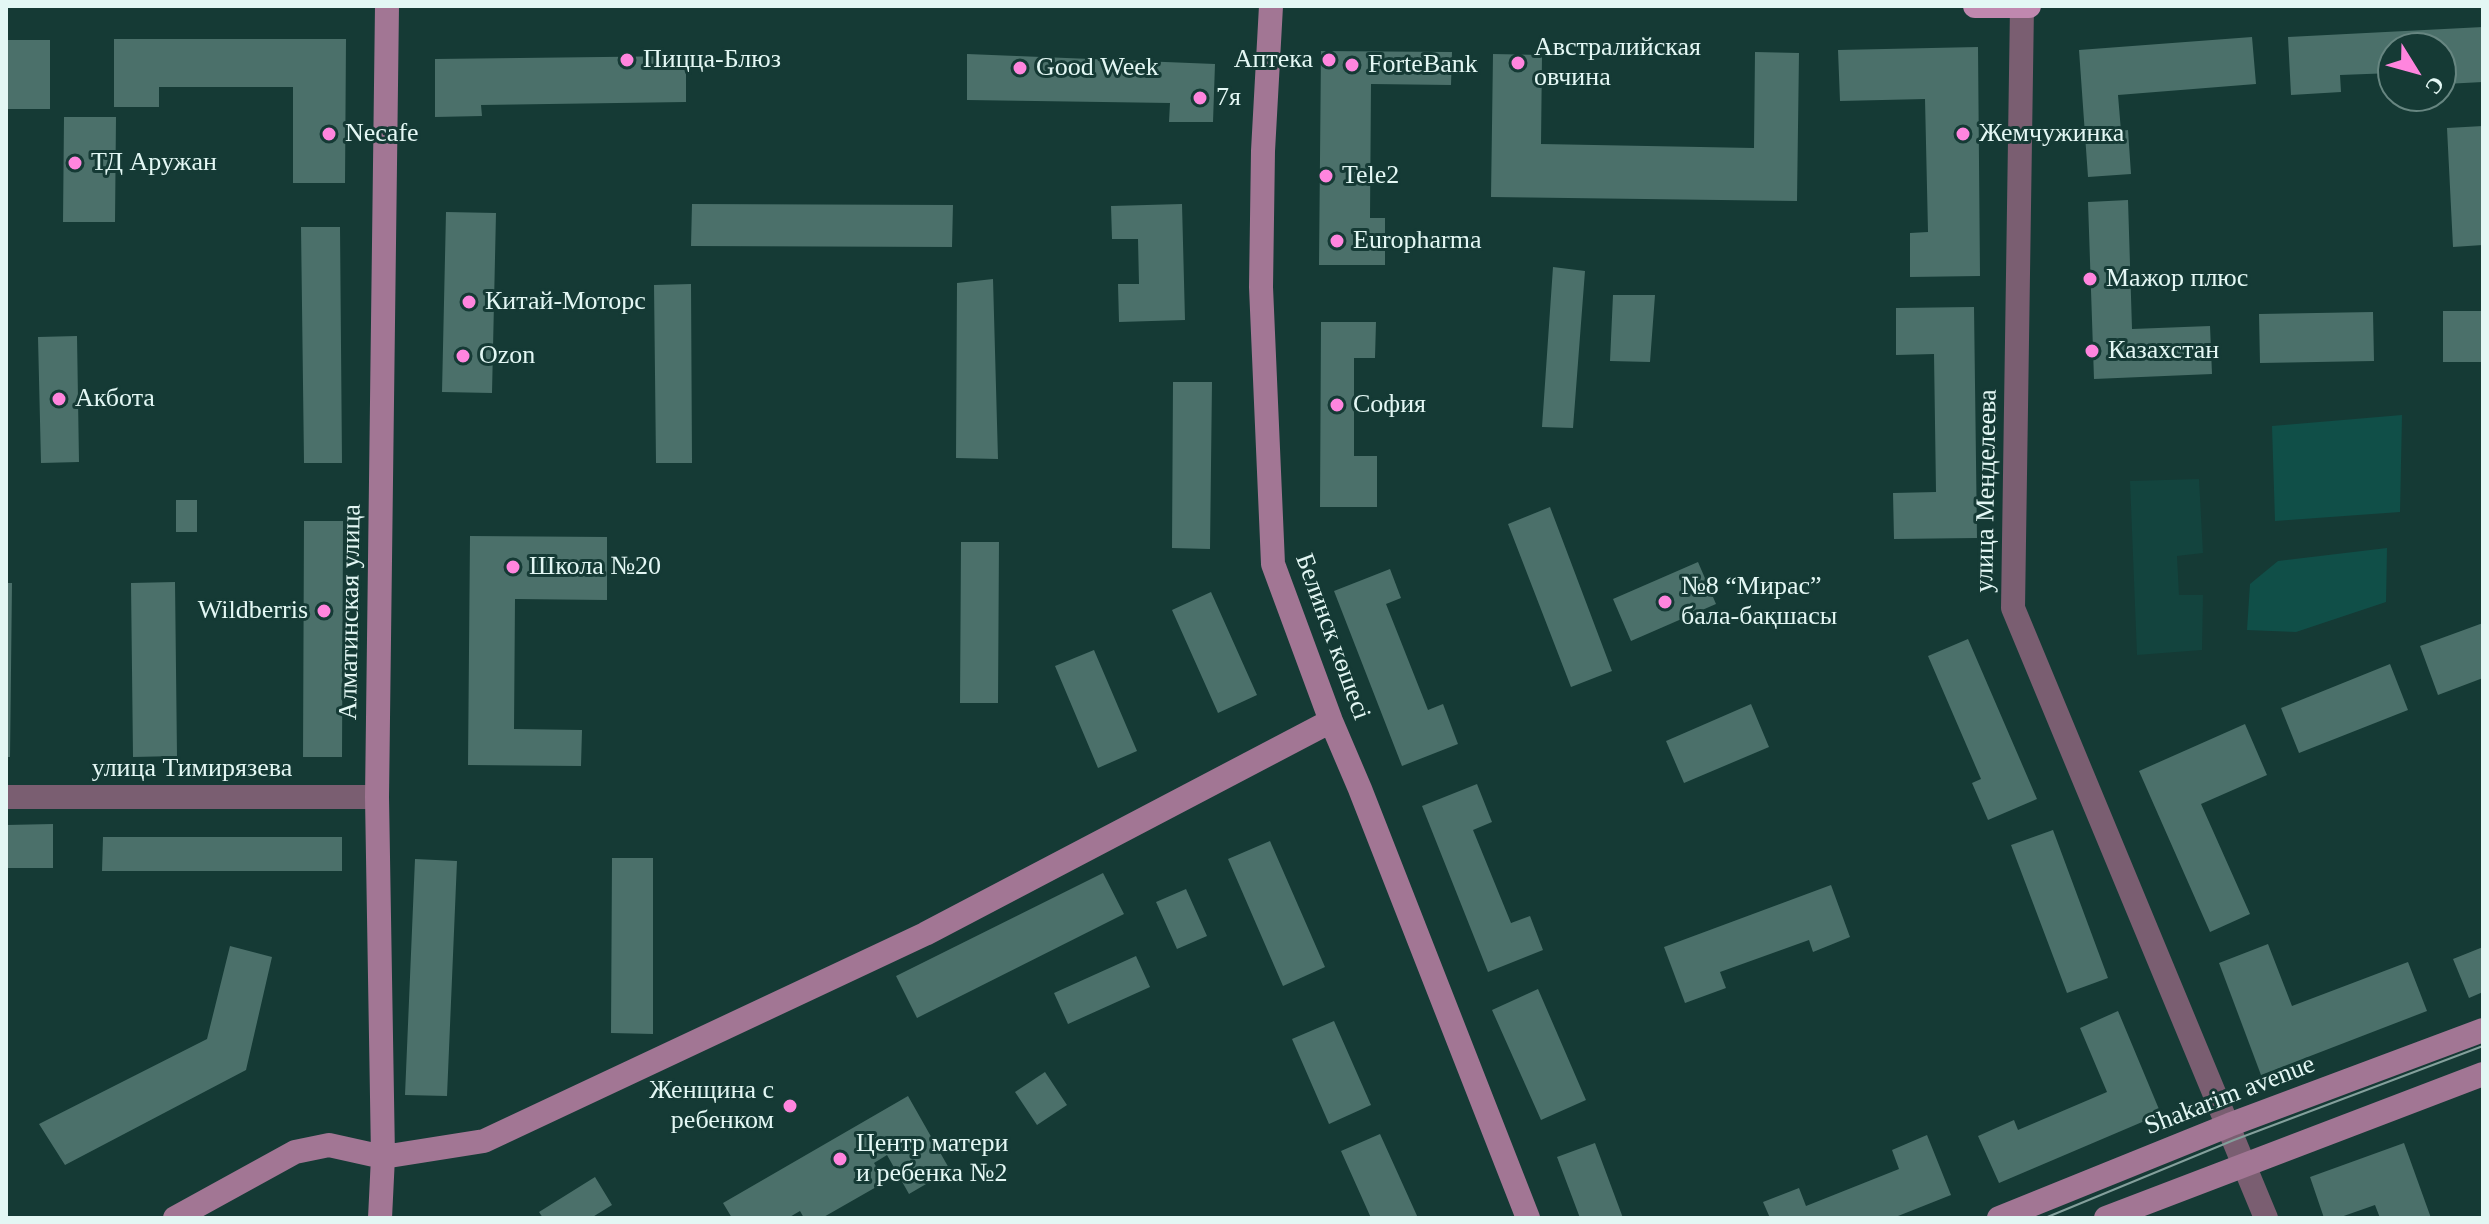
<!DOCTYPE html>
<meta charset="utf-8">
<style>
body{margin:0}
#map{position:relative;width:2489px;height:1224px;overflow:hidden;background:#153a35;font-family:Georgia,serif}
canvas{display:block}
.frame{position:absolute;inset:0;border:8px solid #e3f7f4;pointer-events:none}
.north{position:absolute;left:2377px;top:32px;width:80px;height:80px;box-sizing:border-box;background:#153a35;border:2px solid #678681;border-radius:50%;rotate:127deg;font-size:22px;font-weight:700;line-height:32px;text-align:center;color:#e3f7f4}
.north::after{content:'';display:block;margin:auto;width:28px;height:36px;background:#ff85de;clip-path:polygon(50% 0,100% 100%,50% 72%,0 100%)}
</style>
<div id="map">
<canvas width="2489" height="1224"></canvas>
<div class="frame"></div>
<div class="north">С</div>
</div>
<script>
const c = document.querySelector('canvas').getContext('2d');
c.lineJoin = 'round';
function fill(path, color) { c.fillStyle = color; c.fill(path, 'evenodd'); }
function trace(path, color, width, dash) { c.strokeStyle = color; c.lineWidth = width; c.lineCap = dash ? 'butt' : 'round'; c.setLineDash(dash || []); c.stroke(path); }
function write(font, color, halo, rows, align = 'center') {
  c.font = font + ' Georgia,serif'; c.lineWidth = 6; c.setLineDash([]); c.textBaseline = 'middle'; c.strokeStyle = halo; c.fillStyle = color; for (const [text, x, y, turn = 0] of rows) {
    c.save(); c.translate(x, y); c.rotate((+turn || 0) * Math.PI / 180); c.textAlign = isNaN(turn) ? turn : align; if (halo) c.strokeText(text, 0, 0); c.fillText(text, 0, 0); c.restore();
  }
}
fill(new Path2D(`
 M2199,479L2203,553L2177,556L2179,595H2203L2202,650L2137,655L2130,481Z`), '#13443e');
fill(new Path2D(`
 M2402,415L2400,512L2275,521L2272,426Z
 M2387,548L2386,602L2296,632L2247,630L2250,584L2278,561Z`), '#104f48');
fill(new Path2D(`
 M2483,27V82L2445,84L2444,70H2441V48H2393V73L2340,75L2341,92L2291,95L2288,37Z
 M2252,37L2256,84L2118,95L2121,131L2128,130L2131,174L2088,177L2079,50Z
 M114,39H346L345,183H293V87H159V107H114Z
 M6,40H50V109H6Z
 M1978,47L1980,276L1910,277V233L1928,232L1925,99L1840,101L1838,50Z
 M1321,51L1452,52L1451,85L1371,84L1370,218H1385V265H1319Z
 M1755,52L1799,53L1797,201L1491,197L1493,54L1542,55L1541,144L1754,148Z
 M967,54L1215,64L1213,122H1169L1170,103L967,100Z
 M686,56V102L481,105L482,116L435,117V59Z
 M64,117H116L115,222H63Z
 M2483,126V245L2453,247L2447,128Z
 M2128,200L2132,329L2210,326L2212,374L2094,379L2088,202Z
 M692,204L953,205L952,247L691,246Z
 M1182,204L1185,320L1119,322L1118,284H1139L1138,239H1112L1111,206Z
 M446,212L496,213L492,393L442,392Z
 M301,227H340L342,463H304Z
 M1553,267L1585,271L1573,428L1542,427Z
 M993,279L998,459L956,458L957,283Z
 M691,284L692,463H656L654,285Z
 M1613,295H1655L1650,362L1610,361Z
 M1974,307L1977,538L1894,539L1893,493L1936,492L1934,354L1896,355V308Z
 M2443,311H2483V362H2443Z
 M2373,312L2374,361L2260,363L2259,314Z
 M1321,322H1376L1375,358H1354V456H1377V507H1320Z
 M77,336L79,462L41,463L38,337Z
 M1173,382H1212L1210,549L1172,548Z
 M176,500H197V532H176Z
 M1550,507L1612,671L1571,687L1508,524Z
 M304,521H343L342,757H303Z
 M470,536L607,537V600L515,599L514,729L582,730L581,766L468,765Z
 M961,542H999L998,703H960Z
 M1698,562L1716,604L1631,641L1613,599Z
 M1390,569L1401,598L1386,604L1428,710L1443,704L1458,744L1402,766L1334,591Z
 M175,582L177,756L133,757L131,583Z
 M6,583H12L10,757H6Z
 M1211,592L1257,695L1218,713L1172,610Z
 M2483,623V678L2438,695L2420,646Z
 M1968,639L2037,799L1988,820L1972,783L1981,779L1928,656Z
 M1094,650L1137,751L1098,768L1055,666Z
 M2390,664L2408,710L2299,753L2281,708Z
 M1751,704L1769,747L1684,783L1666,741Z
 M2245,724L2267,775L2201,804L2250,914L2210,932L2139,771Z
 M1477,784L1492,822L1473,830L1511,923L1530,916L1543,950L1488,972L1422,806Z
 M53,824V868H6V825Z
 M2053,830L2108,978L2067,993L2011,845Z
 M103,837H342V871H102Z
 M1270,841L1325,967L1283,986L1228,859Z
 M612,858H653V1034L611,1033Z
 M415,859L457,861L447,1096L405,1095Z
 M1103,873L1124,914L917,1018L896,976Z
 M1831,885L1850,937L1813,952L1809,940L1720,972L1726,988L1685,1003L1664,947Z
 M1186,889L1207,936L1177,949L1156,902Z
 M2268,944L2292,1006L2408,962L2427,1011L2261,1075L2219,963Z
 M230,946L272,957L246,1070L65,1165L39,1124L207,1039Z
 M2483,947V992L2469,998L2453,959Z
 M1136,956L1150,987L1068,1024L1054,993Z
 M1538,989L1586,1100L1541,1120L1492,1010Z
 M2118,1011L2161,1114L1999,1183L1978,1136L2014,1120L2018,1130L2107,1092L2080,1028Z
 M1334,1021L1371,1105L1329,1124L1292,1039Z
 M1045,1072L1067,1105L1037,1125L1015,1092Z
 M908,1096L950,1170L909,1194L887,1155L874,1163L885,1182L822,1218H804L800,1211L788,1218H732L723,1203Z
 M1380,1134L1418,1218H1371L1341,1151Z
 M1927,1135L1951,1195L1893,1218H1770L1763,1202L1799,1188L1806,1206L1899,1169L1892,1150Z
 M1595,1143L1623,1218H1580L1557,1157Z
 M2404,1143L2431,1218H2380L2375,1205L2338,1218H2324L2310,1177Z
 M595,1177L612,1205L591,1218H543L539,1212Z`), '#4b706a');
trace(new Path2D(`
 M2022,6L2013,608L2266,1218
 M6,797H377`), '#7a5e71', 24);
trace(new Path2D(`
 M1271,6L1263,151L1261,287L1273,564L1331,721L1360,789L1528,1218
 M175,1218L295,1152L329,1145L383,1157L484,1141L925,934L1331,721
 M380,1218L383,1157L377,797L387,6
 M1999,1218L2229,1125L2483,1030
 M2106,1218L2483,1074`), '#a27694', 24);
trace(new Path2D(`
 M1975,6H2029`), '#c088af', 24);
trace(new Path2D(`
 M2045,1218L2234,1140L2483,1046`), '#84a09c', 2);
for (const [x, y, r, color] of [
 [627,60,8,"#ff85de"],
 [1329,60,8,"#ff85de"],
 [1518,63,8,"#ff85de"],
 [1352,65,8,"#ff85de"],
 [1020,68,8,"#ff85de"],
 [1200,98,8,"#ff85de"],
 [329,134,8,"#ff85de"],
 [1963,134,8,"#ff85de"],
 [75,163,8,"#ff85de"],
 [1326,176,8,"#ff85de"],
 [1337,241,8,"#ff85de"],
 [2090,279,8,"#ff85de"],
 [469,302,8,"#ff85de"],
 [2092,351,8,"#ff85de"],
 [463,356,8,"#ff85de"],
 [59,399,8,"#ff85de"],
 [1337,405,8,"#ff85de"],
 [513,567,8,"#ff85de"],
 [1665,602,8,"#ff85de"],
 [324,611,8,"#ff85de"],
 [790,1106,8,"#ff85de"],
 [840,1159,8,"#ff85de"]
]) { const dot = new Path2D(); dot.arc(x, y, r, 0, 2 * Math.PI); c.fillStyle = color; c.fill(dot); trace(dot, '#153a35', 3); }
write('26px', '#e3f7f4', '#153a35', [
 ["Австралийская",1534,48],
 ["овчина",1534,78],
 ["Пицца-Блюз",643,60],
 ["Аптека",1313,60,"right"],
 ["ForteBank",1368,65],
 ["Good Week",1036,68],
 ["7я",1216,98],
 ["Necafe",345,134],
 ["Жемчужинка",1979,134],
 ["ТД Аружан",91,163],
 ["Tele2",1342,176],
 ["Europharma",1353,241],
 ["Мажор плюс",2106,279],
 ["Китай-Моторс",485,302],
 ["Казахстан",2108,351],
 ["Ozon",479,356],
 ["Акбота",75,399],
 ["София",1353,405],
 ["Школа №20",529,567],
 ["№8 “Мирас”",1681,587],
 ["бала-бақшасы",1681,617],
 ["Wildberris",308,611,"right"],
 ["Женщина с",774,1091,"right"],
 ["ребенком",774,1121,"right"],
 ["Центр матери",856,1144],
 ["и ребенка №2",856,1174]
], 'left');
write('26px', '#e3f7f4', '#153a35', [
 ["улица Менделеева",1987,491,-89],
 ["Алматинская улица",351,612,-89],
 ["Белинск көшесі",1332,637,70],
 ["улица Тимирязева",192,769],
 ["Shakarim avenue",2230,1096,-21]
]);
</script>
